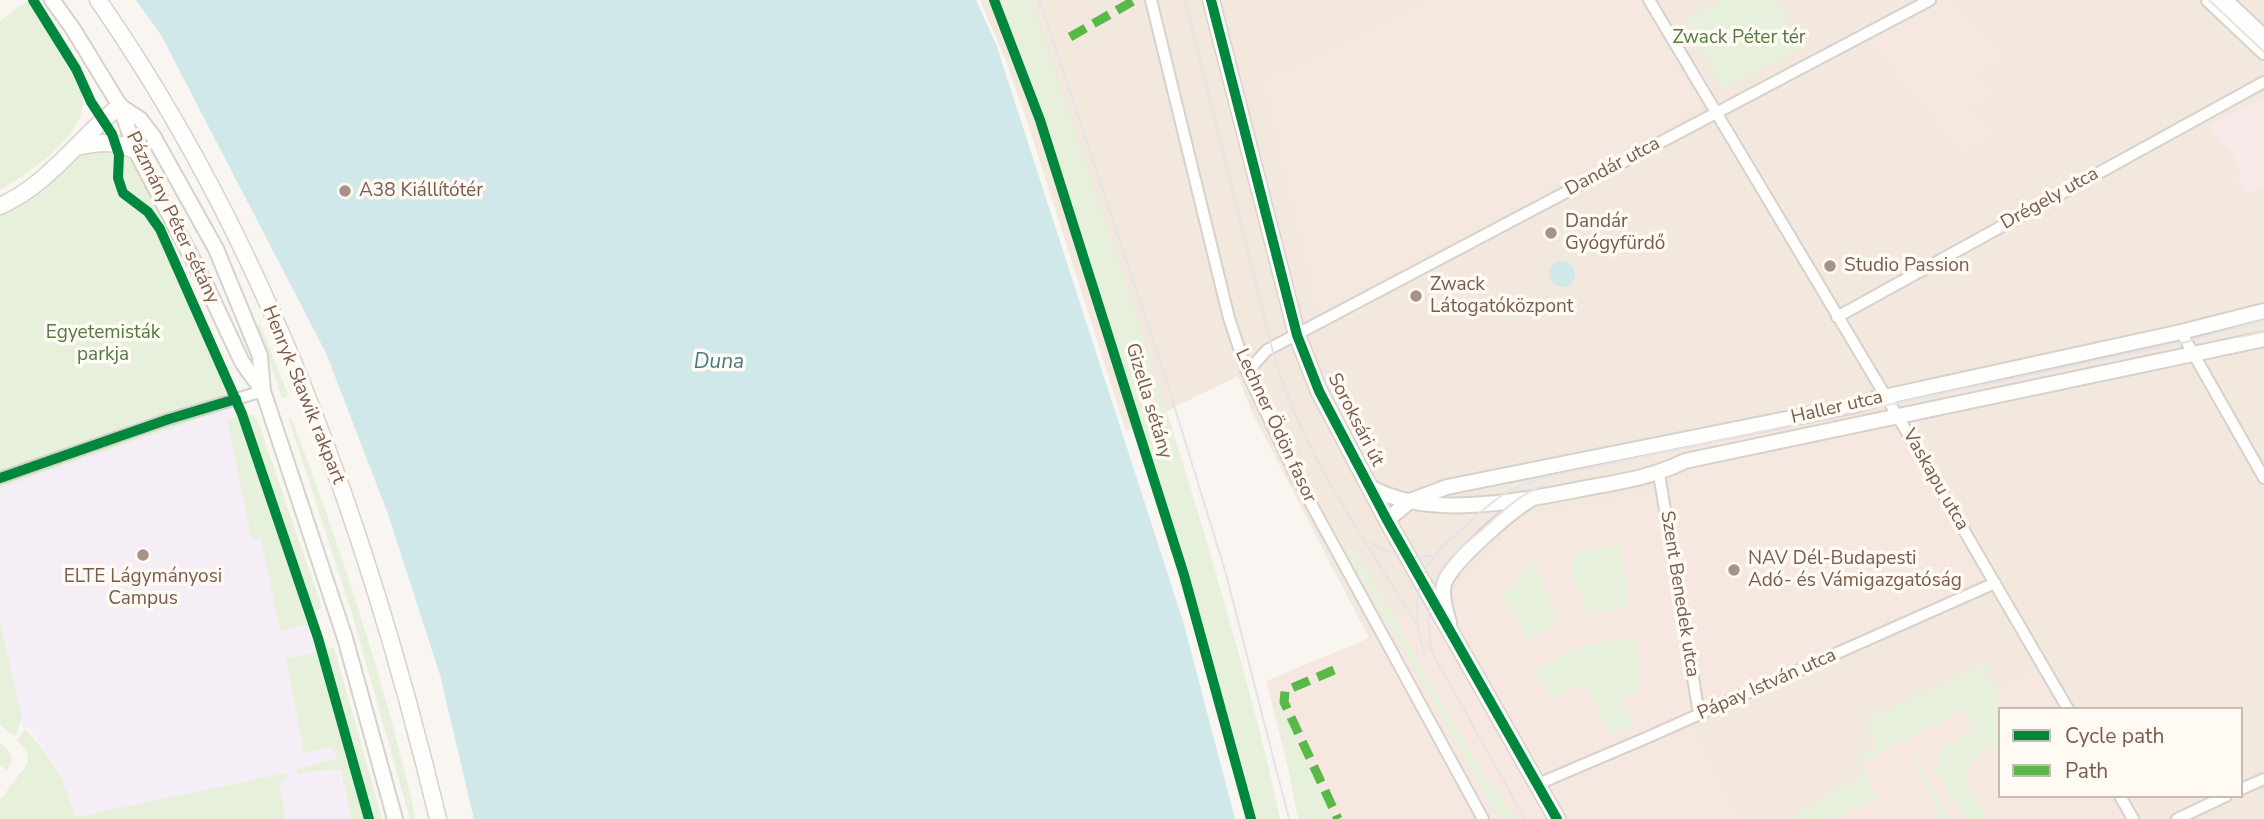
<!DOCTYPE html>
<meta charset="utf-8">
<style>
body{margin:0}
#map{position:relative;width:2264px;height:819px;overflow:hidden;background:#f9f5f0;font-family:"Nunito Sans",sans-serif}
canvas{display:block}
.legend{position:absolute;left:1998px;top:707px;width:245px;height:91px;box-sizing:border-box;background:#fffaf3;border:2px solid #cabbb1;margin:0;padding:9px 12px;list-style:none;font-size:21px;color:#7a5c4d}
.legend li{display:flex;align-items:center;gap:14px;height:35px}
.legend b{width:35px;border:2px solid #cabbb1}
</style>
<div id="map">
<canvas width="2264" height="819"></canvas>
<ul class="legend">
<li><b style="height:9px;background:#00873e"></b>Cycle path</li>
<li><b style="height:9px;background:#58b947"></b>Path</li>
</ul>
</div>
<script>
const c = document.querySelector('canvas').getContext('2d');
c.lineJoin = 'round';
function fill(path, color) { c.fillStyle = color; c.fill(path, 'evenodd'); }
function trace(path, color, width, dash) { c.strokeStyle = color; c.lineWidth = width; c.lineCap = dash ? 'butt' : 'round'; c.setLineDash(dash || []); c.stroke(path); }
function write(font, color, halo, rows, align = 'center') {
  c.font = font + ' "Nunito Sans",sans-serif'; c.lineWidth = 7; c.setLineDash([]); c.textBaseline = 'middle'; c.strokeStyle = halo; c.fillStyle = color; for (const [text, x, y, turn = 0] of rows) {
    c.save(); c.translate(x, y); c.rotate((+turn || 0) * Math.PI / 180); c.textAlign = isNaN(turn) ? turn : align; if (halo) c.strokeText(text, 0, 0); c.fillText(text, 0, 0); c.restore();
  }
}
fill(new Path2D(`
 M980,0H2264V819H2126L2114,796H2241V709H2069L2046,666L1861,762L1866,773L1789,819H1737L1689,723L2002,581L1655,457L1660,492L1522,519L1452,592L1369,638L1251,410L1238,376L1126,431L1028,124L1006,61Z`), '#f2e8de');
fill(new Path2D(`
 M1434,0H1639L1701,107L1318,311L1264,81Z
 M1948,0L2002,57L1977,75L1991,93L1969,108L1992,136L1962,153L1871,41Z
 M1888,409L1925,438L2002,581L1689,723L1737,819H1301L1266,681L1369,638L1452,592L1522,519L1659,492L1654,456Z
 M2046,666L2069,709H2000V796H2114L2126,819H1789L1865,773L1861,762Z`), '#f6e8e1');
fill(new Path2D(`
 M236,409L310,624L334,747L351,819H76L72,803L42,746L30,729L23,727L22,725L0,621V488L225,410Z`), '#f6eef6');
fill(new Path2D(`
 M2264,97V187L2247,195L2237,177L2242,173L2231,152L2227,146L2223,148L2210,125Z`), '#fae9e9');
fill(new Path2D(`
 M29,0L80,89C98,128 29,173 0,190V21Z
 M1000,0H1030C1092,188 1158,374 1213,563C1237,648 1262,732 1280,819H1256C1210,641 1155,466 1099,291C1067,194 1039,94 1000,0Z
 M1723,0H1776L1802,48L1723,89L1685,20Z
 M76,147C103,149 116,145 136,166L245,407L225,410L0,488V206Z
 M260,324L288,395L286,398H282L257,325Z
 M253,414L259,424L322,608L306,612L310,624L280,631L261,538L252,540L227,419Z
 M288,417L292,419C341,549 385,682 416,819H410L353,617Z
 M1621,544L1629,607L1588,614L1574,579L1571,553Z
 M1354,548L1487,780L1491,778L1514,819H1499L1347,552Z
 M1534,559L1557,623L1527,640L1502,596Z
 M0,621L22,718L15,737L0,725Z
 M1636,638L1642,688L1621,698L1633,726L1610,736L1585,682L1551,699L1535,670L1568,652L1598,642Z
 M334,647L382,819H351L341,770L310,771L299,774L296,771L297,769L337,759L333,747L304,753L286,659Z
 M1986,664L1990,670L1984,673L2004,709H2000V761L1988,743L1963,777L1988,819H1964L1936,773L1941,749L1974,729L1966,712L1979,703L1861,762L1858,755L1877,746L1865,720Z
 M1272,684L1333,819H1298Z
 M25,729C48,751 67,786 76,817L286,773L287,779L278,781L286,819H0V800L28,763L27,750L17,740Z
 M0,743C10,750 16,759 7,770L0,765Z
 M1918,760L1950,819H1940L1914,761Z
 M1866,773L1877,799L1834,819H1789Z`), '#e7f0db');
fill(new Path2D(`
 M136,0H976L996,44L1183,621L1235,819H474L440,675L388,514L326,353L161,35Z
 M1549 274a13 13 0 1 1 26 0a13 13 0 1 1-26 0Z`), '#d0e8ea');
const minor = new Path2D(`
 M1151,0L1229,318L1247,372L1297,478L1483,819
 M1649,0L1898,417L2068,709
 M1837,317L2264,82
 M2181,332L2264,478
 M1247,372L1267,350L1930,0
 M1659,474L1699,714
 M0,478L169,419L263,391
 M1538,784L1646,738L1995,583
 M2241,789L2264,779
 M2120,796L2133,819
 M2177,819L2226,796`);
const tertiary = new Path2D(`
 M52,0L73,29L120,106L136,151L205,283L242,362L262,390
 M2209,0L2264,52
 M2225,0L2264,37
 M120,106L140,119L153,136L216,249L260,356L263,391L345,638L395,819
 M1370,487C1429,520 1518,501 1581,489C1618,482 1651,478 1685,461L2264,339
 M1387,520L1410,501L1447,487L1851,406L1884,397L2181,332L2264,311
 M1449,622C1445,610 1441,596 1444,584C1451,562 1511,511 1531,499`);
const secondary = new Path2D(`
 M98,0C268,244 369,532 438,819
 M1211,0L1297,335L1319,391L1387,520L1557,819
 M76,147C99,142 114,140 136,151
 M0,206C51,183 77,139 120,106`);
trace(minor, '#d7d1cb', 14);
trace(tertiary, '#d7d1cb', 18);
trace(secondary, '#d9d2cb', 19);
trace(minor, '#fefefd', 10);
trace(tertiary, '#fefefd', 14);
trace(secondary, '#fefefd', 16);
trace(new Path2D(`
 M1039,0L1165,376L1226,574L1289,819
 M1185,0L1272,348C1299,449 1362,535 1416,623
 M2209,0L2264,52
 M2240,337L2264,332
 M1368,541C1391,556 1415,561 1441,554
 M1428,645L1525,819
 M1433,652C1426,627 1427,591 1442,568C1453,552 1471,540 1485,527C1503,511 1519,495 1542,486
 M1425,653C1412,621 1414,582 1436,554C1443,544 1454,536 1463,528C1495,498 1508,487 1551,476L2186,342L2264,320`), '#e6e3e7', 2);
trace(new Path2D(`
 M1070,37L1135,0
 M1334,670L1285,691L1284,702L1338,819`), '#58b947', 9, [18, 9]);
trace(new Path2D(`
 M33,0L76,69L91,102L112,134L119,155L118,178L123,193L148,212L160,229L242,414L318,638L369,819
 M994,0L1040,120L1184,575L1251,819
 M1211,0L1297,335L1319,391L1387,520L1557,819
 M0,478L169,419L236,399`), '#00873e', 10);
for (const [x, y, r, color] of [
 [345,191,7,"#a69286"],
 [1551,233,7,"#a69286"],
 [1830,266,7,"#a69286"],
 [1416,296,7,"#a69286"],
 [143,555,7,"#a69286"],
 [1734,570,7,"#a69286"]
]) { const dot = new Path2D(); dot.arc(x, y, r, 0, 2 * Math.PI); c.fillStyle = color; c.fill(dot); trace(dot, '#fffaf3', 2.5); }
write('19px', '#537a41', '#fffaf3', [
 ["Zwack Péter tér",1739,38],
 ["Egyetemisták",103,333],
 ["parkja",103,355]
]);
write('19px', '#7a5c4d', '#fffaf3', [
 ["Dandár utca",1613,167,-28],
 ["Drégely utca",2050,199,-29],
 ["Pázmány Péter sétány",172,218,64],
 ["Henryk Sławik rakpart",303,395,68],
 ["Gizella sétány",1148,401,73],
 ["Haller utca",1837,408,-13],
 ["Soroksári út",1355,420,63],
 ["Lechner Ödön fasor",1275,426,65],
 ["Vaskapu utca",1935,480,60],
 ["Szent Benedek utca",1679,594,81],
 ["Pápay István utca",1767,685,-24]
]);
write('19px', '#7a5c4d', '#fffaf3', [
 ["A38 Kiállítótér",359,191],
 ["Dandár",1565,222],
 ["Gyógyfürdő",1565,244],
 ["Studio Passion",1844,266],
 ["Zwack",1430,285],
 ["Látogatóközpont",1430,307],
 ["NAV Dél-Budapesti",1748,559],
 ["Adó- és Vámigazgatóság",1748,581],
 ["ELTE Lágymányosi",143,577,"center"],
 ["Campus",143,599,"center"]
], 'left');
write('italic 21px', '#437c86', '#fffaf3', [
 ["Duna",719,363]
]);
</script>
